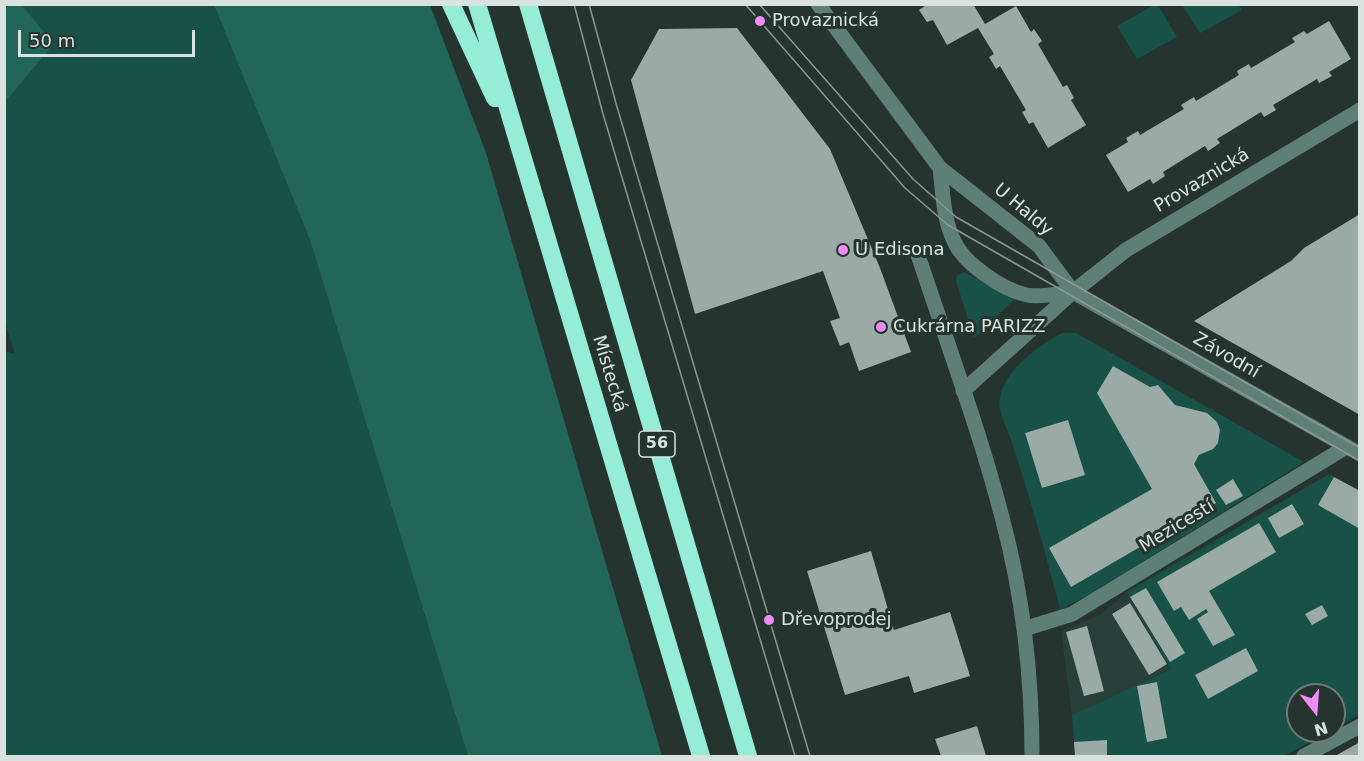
<!DOCTYPE html>
<meta charset="utf-8">
<style>
body{margin:0}
#map{position:relative;width:1364px;height:761px;overflow:hidden;background:#263430;font-family:"DejaVu Sans",sans-serif}
canvas{display:block}
.frame{position:absolute;inset:0;border:6px solid #dae2e0;pointer-events:none}
.north{position:absolute;left:1286px;top:683px;width:60px;height:60px;box-sizing:border-box;background:#263430;border:2px solid #6e7a76;border-radius:50%;rotate:163deg;font-size:16px;font-weight:700;line-height:24px;text-align:center;color:#dae2e0}
.north::after{content:'';display:block;margin:auto;width:21px;height:27px;background:#f08bf6;clip-path:polygon(50% 0,100% 100%,50% 72%,0 100%)}
.scale{position:absolute;left:18px;top:30px;width:177px;height:27px;box-sizing:border-box;border:3px solid #dae2e0;border-top:0;padding-left:8px;font-size:18px;line-height:21px;white-space:nowrap;color:#dae2e0;-webkit-text-stroke:4px #263430;paint-order:stroke}
</style>
<div id="map">
<canvas width="1364" height="761"></canvas>
<div class="frame"></div>
<div class="north">N</div>
<div class="scale">50 m</div>
</div>
<script>
const c = document.querySelector('canvas').getContext('2d');
c.lineJoin = 'round';
function fill(path, color) { c.fillStyle = color; c.fill(path, 'evenodd'); }
function trace(path, color, width, dash) { c.strokeStyle = color; c.lineWidth = width; c.lineCap = dash ? 'butt' : 'round'; c.setLineDash(dash || []); c.stroke(path); }
function write(font, color, halo, rows, align = 'center') {
  c.font = font + ' "DejaVu Sans",sans-serif'; c.lineWidth = 6; c.setLineDash([]); c.textBaseline = 'middle'; c.strokeStyle = halo; c.fillStyle = color; for (const [text, x, y, turn = 0] of rows) {
    c.save(); c.translate(x, y); c.rotate((+turn || 0) * Math.PI / 180); c.textAlign = isNaN(turn) ? turn : align; if (halo) c.strokeText(text, 0, 0); c.fillText(text, 0, 0); c.restore();
  }
}
fill(new Path2D(`
 M1127,592L1171,669L1072,715L1061,631L1100,615Z`), '#293f39');
fill(new Path2D(`
 M22,5H214L310,240L468,756H5L4,351L15,354L4,319L5,102L54,44Z
 M1154,5H1158L1177,37L1137,59L1117,26Z
 M1182,5H1238L1242,10L1200,33Z
 M964,272L1015,299L974,338L956,281L957,276Z
 M1062,333H1076L1304,462L1085,597L1060,609C1045,551 1029,494 1010,437C1006,426 997,409 1000,397C1006,369 1038,346 1062,333Z
 M1329,474L1359,491V715L1334,729V695H1298V731H1330L1284,756H1075L1072,715L1171,669L1127,592Z`), '#185145');
fill(new Path2D(`
 M5,4L22,5L54,44L5,102Z
 M214,5H430L486,153L662,756H468L310,240Z`), '#216657');
fill(new Path2D(`
 M924,4H973L985,24L1016,6L1031,32L1034,29L1042,41L1038,44L1063,87L1067,85L1074,98L1071,100L1086,125L1048,148L1033,122L1029,124L1022,112L1026,110L1000,66L996,69L989,57L994,54L978,28L947,45L933,20L927,22L919,10L925,6Z
 M1329,21L1351,59L1329,72L1332,76L1319,83L1317,79L1273,105L1276,110L1264,117L1261,112L1217,139L1220,143L1208,151L1205,146L1163,172L1165,176L1153,184L1150,179L1128,192L1106,155L1128,142L1126,138L1138,131L1140,135L1184,109L1181,105L1194,97L1196,101L1239,75L1237,71L1249,64L1251,68L1295,42L1292,38L1304,31L1307,34Z
 M737,28L830,149L880,268L911,352L859,371L849,342L840,346L830,321L840,318L823,271L695,314L631,80L659,29Z
 M1360,214V415L1194,321L1291,261L1304,248Z
 M1113,366L1150,387L1158,385L1175,405L1207,413L1217,422L1220,430L1218,443L1213,449L1199,455L1194,464L1216,503L1071,587L1049,548L1152,489L1097,393Z
 M1068,420L1085,475L1042,488L1025,433Z
 M1334,477L1360,491V529L1318,505Z
 M1233,479L1243,496L1226,505L1216,490Z
 M1292,504L1304,524L1279,538L1268,518Z
 M1259,523L1276,552L1209,591L1235,635L1213,646L1197,619L1208,612L1206,609L1189,620L1181,607L1174,611L1157,582Z
 M871,551L894,630L950,612L970,676L914,693L909,676L845,695L807,571Z
 M1146,588L1185,653L1170,662L1130,597Z
 M1130,603L1167,664L1149,675L1112,614Z
 M1322,605L1328,616L1312,625L1305,614Z
 M1087,626L1104,691L1084,696L1066,632Z
 M1246,648L1258,671L1208,699L1195,675Z
 M1157,682L1167,738L1147,742L1137,686Z
 M977,726L986,756H941L935,739Z
 M1107,740V756H1075L1074,742Z
 M1360,742V756H1335Z`), '#9aaaa5');
trace(new Path2D(`
 M818,4L940,168L1039,246L1073,292L1360,454
 M940,168C943,193 943,219 954,241C964,264 1003,290 1027,295C1041,298 1060,293 1073,292
 M918,255C947,343 980,431 1003,521C1023,597 1032,678 1032,756
 M963,391L1073,292L1126,250L1360,110
 M1024,629L1072,614L1346,447
 M1304,756L1360,726`), '#5e7f76', 15);
trace(new Path2D(`
 M451,4L495,98
 M477,4L701,756
 M528,4L748,756`), '#95edd6', 18);
trace(new Path2D(`
 M574,4L603,114L795,756
 M589,4L617,107L810,756
 M745,4L905,188L948,225L1360,461
 M759,4L913,179L956,217L1360,448`), '#8c9693', 1.5);
for (const [x, y, r, color] of [
 [760,21,6,"#f08bf6"],
 [843,250,6,"#f08bf6"],
 [881,327,6,"#f08bf6"],
 [769,620,6,"#f08bf6"]
]) { const dot = new Path2D(); dot.arc(x, y, r, 0, 2 * Math.PI); c.fillStyle = color; c.fill(dot); trace(dot, '#263430', 2); }
for (const [x, y, w] of [
 [657,444,36]
]) { const box = new Path2D(); box.roundRect(x - w / 2, y - 13, w, 26, 4.5); c.fillStyle = '#263430'; c.fill(box); trace(box, '#dae2e0', 1.5); }
write('bold 16px', '#dae2e0', null, [
 ["56",657,444]
]);
write('18px', '#dae2e0', '#263430', [
 ["Provaznická",772,21],
 ["U Edisona",855,250],
 ["Cukrárna PARIZZ",893,327],
 ["Dřevoprodej",781,620]
], 'left');
write('18px', '#dae2e0', '#263430', [
 ["Provaznická",1202,181,-31],
 ["U Haldy",1023,210,40],
 ["Závodní",1226,356,30],
 ["Místecká",609,374,73],
 ["Mezicestí",1177,527,-31]
]);
</script>
